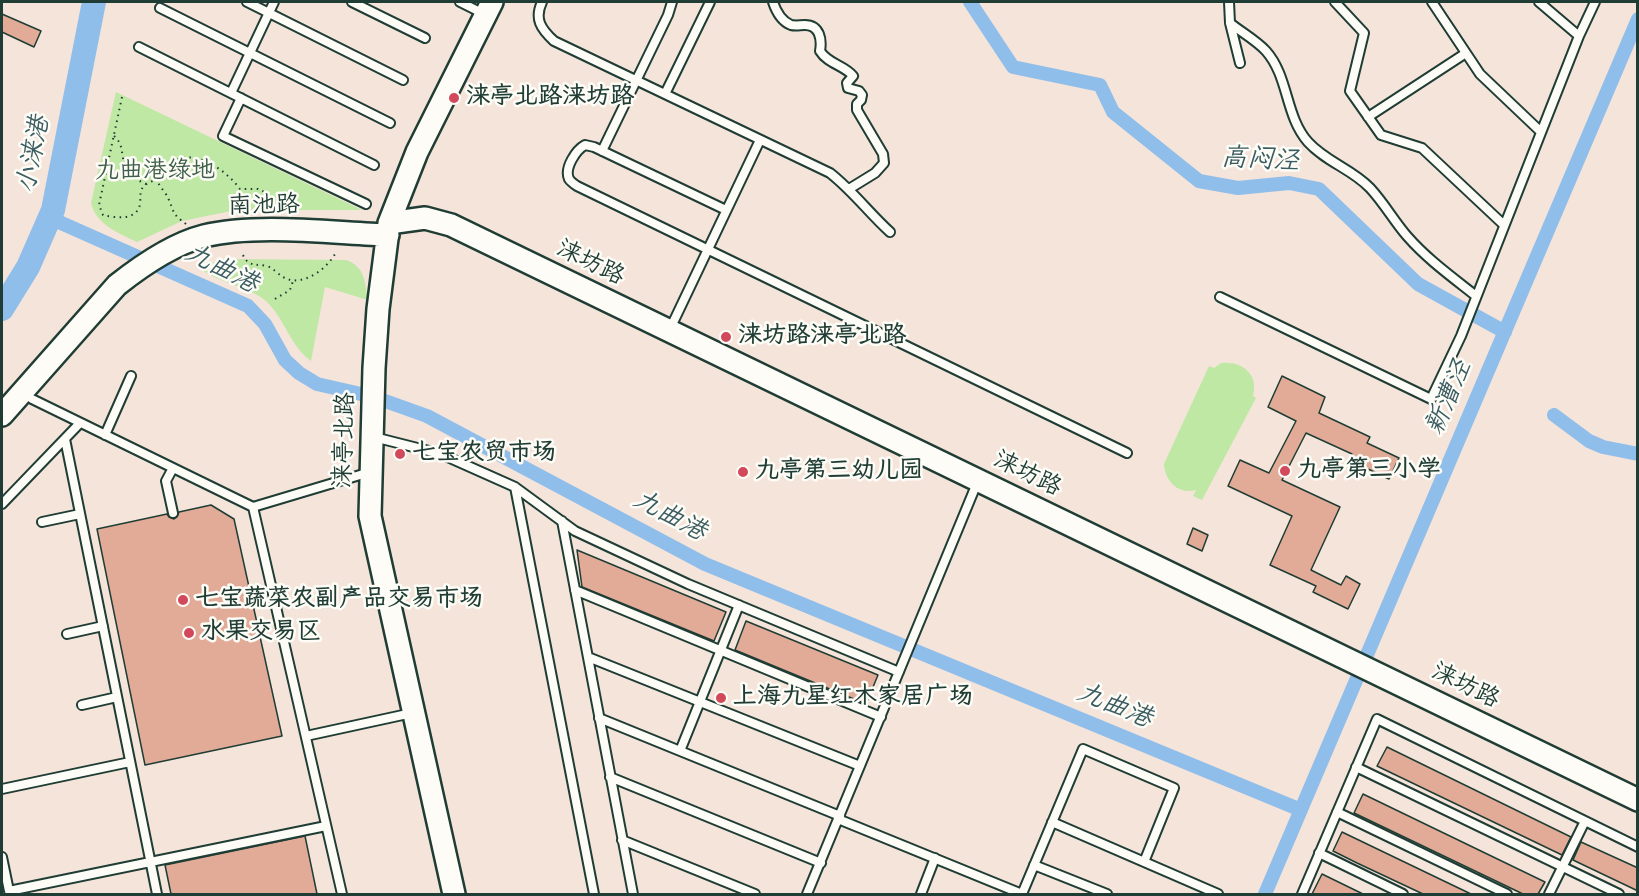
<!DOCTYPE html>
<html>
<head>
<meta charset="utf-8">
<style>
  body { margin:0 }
  #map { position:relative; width:1639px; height:896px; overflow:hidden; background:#f5e4da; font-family:Mynerve,sans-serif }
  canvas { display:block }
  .frame { position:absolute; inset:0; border:3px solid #1f3d34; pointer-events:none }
</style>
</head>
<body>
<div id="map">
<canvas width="1639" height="896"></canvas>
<div class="frame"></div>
</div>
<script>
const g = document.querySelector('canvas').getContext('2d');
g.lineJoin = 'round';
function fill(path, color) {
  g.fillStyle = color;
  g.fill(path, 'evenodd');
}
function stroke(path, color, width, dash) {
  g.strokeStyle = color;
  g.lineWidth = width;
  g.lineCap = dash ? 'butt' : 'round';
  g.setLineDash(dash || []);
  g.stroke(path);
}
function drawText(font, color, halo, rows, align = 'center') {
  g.font = font + ' Mynerve,"LXGW WenKai TC",sans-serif';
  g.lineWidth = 5;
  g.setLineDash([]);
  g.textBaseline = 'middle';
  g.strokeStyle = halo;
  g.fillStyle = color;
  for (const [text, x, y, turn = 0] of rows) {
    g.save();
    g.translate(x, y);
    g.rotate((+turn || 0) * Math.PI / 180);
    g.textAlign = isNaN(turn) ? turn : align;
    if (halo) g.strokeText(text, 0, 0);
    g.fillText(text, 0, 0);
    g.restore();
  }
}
const green = new Path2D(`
  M116 92 362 210H236L182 221 137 242C119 233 96 225 91 203Z
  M222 259 346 260C365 266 365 283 368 300L325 287 311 361C290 346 285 319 266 301 250 287 219 283 199 268Z
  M1221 363C1242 361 1259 374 1253 396L1256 398 1202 500 1193 496 1196 490C1178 495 1165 481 1164 464L1209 366 1214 368Z`);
const canal = new Path2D(`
  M970 2 1013 67 1100 85 1113 112 1199 181 1238 188 1289 183 1319 189 1418 284 1505 332
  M50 218 248 306 265 324 285 360 299 373 317 384 374 397 427 416 705 564 1301 810
  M1554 415 1589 441 1603 447 1638 454
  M1265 894 1638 19`);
const river = new Path2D(`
  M2 309 28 267 53 210 94 2`);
const building = new Path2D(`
  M2 14 41 31 34 47 2 32Z
  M1282 376 1325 397 1319 413 1370 437 1367 443 1399 458 1389 479 1349 460 1352 454 1306 433 1282 480 1340 507 1311 570 1341 585 1346 576 1360 584 1348 609 1313 592 1316 586 1270 565 1292 516 1228 486 1240 460 1269 473 1296 421 1268 407Z
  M211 505 234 519 282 736 145 765 97 529 167 514 169 517 174 519 177 517 179 512Z
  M1193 528 1208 535 1202 551 1187 544Z
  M577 550 726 612 714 641 582 587Z
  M746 621 878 675 866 704 735 650Z
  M1387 747 1571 837 1562 855 1377 766Z
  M1363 794 1545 882 1538 894H1523L1354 813Z
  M1342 832 1394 857 1471 894H1423L1357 863 1333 851Z
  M305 836 317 894H171L165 865Z
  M1581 842 1638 868V891L1573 860Z
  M1322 874 1363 894H1312Z`);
const path = new Path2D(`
  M122 97 99 205 103 215C116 218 137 221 140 204 141 197 139 191 144 186 148 182 153 181 157 180
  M114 136C130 149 112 170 146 184
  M186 224C171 213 175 213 168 198 166 192 157 185 157 178 158 173 165 168 169 164 193 146 225 169 240 189H258L269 194 271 213
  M243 255C248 267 257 264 267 266 273 268 278 274 283 277 301 288 326 270 335 254
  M275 299 290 290 293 281`);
const lane = new Path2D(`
  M247 2 403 80
  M352 2 425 38
  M460 2 484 14
  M542 2C534 19 541 29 554 41L830 173C853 191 869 213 890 232
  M773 2C776 11 781 21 791 25 796 26 800 25 805 25 820 25 822 40 820 51 828 64 844 65 853 76L847 83 848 88 859 91 862 95 861 100 857 104V110L883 154 884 163 875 173 849 189
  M1229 2 1230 23 1240 63
  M1335 2 1364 33 1350 91 1381 135 1422 148 1504 225
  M1432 2 1480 74 1541 132
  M1539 2 1579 36
  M160 8 390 123
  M1230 23C1241 32 1256 40 1266 51 1289 77 1285 116 1308 142 1326 162 1352 169 1370 188 1384 203 1394 221 1407 236 1427 259 1452 277 1476 296
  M139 47 374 165
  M231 93 274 2
  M665 94 710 2
  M241 98 223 136 366 204
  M1368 117 1466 53
  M602 151 668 15 672 2
  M726 210 594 147 585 145C576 150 564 168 569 179 571 182 574 184 577 186L1127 453
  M1220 297 1431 399 1461 336 1579 36 1595 2
  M670 329 760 140
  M32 399 253 507 342 894
  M105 435 131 376
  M374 437 441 454 515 487 575 531 688 584 899 672
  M65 439 157 894
  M173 468 166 481 173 513
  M515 487 594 894
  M2 504 80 423
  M253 507 370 472
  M562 521 633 894
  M42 522 80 514
  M575 590 881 717
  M67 634 103 626
  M588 657 860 766
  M82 705 117 697
  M599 718 840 816
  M306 736 412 713
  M680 751 739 605
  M1356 767 1619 894
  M610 777 821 863
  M2 789 130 762
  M1337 812 1507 894
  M838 819 1022 894
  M1052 822 1218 894
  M622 840 755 894
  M1319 853 1403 894
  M2 857 9 891 326 826
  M1034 865 1107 894
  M807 894 977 483
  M921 894 935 858
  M1022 894 1083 749 1174 788 1144 862
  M1302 894 1377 719 1638 847
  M1549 894 1585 821`);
const secondary = new Path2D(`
  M389 223 425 218 451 225 1638 800
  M2 415 117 285C141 266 173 244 204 236 256 223 333 233 388 235
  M454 894 370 516 374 368 378 309 389 223 417 152 492 2`);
const markers = [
  [454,98,6,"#d1495b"],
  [726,337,6,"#d1495b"],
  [400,454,6,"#d1495b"],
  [1285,471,6,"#d1495b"],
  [743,472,6,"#d1495b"],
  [183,600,6,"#d1495b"],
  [189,633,6,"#d1495b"],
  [721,698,6,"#d1495b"]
];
const poiNames = [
  ["涞亭北路涞坊路",466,98],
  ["涞坊路涞亭北路",738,337],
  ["七宝农贸市场",412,454],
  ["九亭第三小学",1297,471],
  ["九亭第三幼儿园",755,472],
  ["七宝蔬菜农副产品交易市场",195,600],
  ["水果交易区",201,633],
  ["上海九星红木家居广场",733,698]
];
const parkNames = [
  ["九曲港绿地",155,172]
];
const streetNames = [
  ["南池路",264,207,-1],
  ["涞坊路",590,264,26],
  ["涞亭北路",346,440,-88],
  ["涞坊路",1027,475,26],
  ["涞坊路",1465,687,26]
];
const waterNames = [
  ["小涞港",35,155,-79],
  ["高闷泾",1260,161,3],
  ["九曲港",221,270,27],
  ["新漕泾",1450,398,-67],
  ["九曲港",669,517,28],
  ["九曲港",1114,707,22]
];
fill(green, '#bfe8a4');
stroke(canal, '#8fbeea', 14);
stroke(river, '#8fbeea', 24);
fill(building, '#e1ab97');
stroke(building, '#1f3d34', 1.5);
stroke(lane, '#1f3d34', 12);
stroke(secondary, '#1f3d34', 26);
stroke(path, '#1f3d34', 2, [1.5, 4.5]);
stroke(lane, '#fdfcf7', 8);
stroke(secondary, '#fdfcf7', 21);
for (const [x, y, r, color] of markers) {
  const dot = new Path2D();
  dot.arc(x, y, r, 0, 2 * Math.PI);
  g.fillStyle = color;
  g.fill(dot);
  stroke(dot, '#fdfcf7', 2);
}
drawText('bold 24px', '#1f3d34', '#fdfcf7', poiNames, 'left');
drawText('24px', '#3f5f4a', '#fdfcf7', parkNames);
drawText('24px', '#1f3d34', '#fdfcf7', streetNames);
drawText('italic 26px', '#3b5d62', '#fdfcf7', waterNames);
</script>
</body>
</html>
